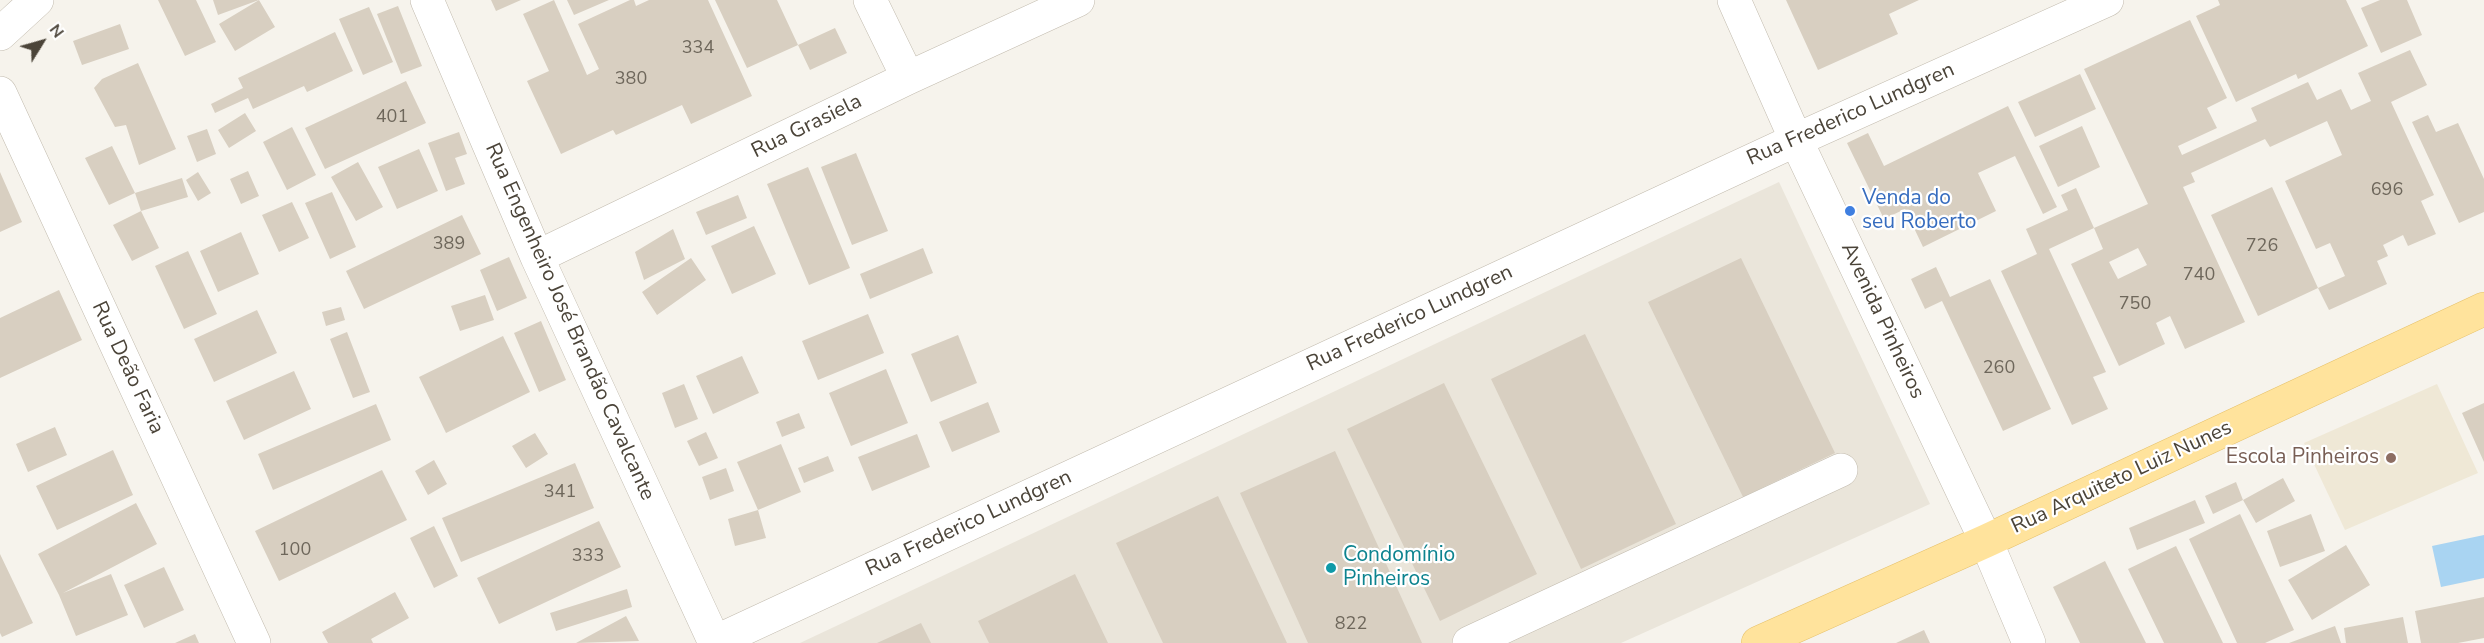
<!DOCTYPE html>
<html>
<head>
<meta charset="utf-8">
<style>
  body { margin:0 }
  #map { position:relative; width:2484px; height:643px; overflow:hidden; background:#f6f3ec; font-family:"Nunito Sans",sans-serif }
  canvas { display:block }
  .north { position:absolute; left:12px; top:12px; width:60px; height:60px; -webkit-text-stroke:4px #fff; paint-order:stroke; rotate:53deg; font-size:16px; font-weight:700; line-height:24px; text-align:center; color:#4b4439 }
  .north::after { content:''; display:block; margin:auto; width:21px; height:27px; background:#4b4439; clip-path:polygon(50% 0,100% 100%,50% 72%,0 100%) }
</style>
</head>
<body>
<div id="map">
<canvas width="2484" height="643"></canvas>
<div class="north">N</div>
</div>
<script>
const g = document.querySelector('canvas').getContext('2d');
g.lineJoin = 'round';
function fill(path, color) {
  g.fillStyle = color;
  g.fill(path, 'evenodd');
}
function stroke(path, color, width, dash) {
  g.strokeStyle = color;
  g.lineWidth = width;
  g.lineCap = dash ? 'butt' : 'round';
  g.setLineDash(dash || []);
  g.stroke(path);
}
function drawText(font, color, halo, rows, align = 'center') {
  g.font = font + ' "Nunito Sans",sans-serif';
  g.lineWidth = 4.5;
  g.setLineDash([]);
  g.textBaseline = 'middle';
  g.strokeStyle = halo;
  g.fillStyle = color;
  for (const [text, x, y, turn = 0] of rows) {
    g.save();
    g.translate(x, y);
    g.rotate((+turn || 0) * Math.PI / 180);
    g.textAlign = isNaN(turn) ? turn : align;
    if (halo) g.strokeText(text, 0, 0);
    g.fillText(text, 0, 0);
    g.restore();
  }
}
const residential = new Path2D(`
  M1779 182 1930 504 1621 643H800Z`);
const education = new Path2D(`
  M2437 384 2478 473 2345 530 2304 443Z`);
const water = new Path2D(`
  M2484 535V578L2441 587 2432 546Z`);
const building = new Path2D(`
  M158 0H196L216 42 185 56Z
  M213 0H259L218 15Z
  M259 0 275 27 235 51 219 24Z
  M491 0H521L496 11Z
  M554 0 587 75 599 69 578 24 630 0H634L636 6 649 0H708L752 96 691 124 682 105 616 135 613 130 561 154 527 81 549 71 523 14Z
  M567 0H609L574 15Z
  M715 0H777L798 45 747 68Z
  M1786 0H1919L1889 14 1898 34 1818 70Z
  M2218 0H2346L2368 46 2298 79 2296 74 2236 102 2196 16 2220 5Z
  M2380 0H2407L2422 35 2381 53 2361 8Z
  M398 6 422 66 401 74 377 14Z
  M369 7 393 62 363 75 339 19Z
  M2190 20 2227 98 2207 108 2217 128 2178 146 2182 155 2257 121 2251 108 2308 82 2317 100 2341 89 2351 110 2371 101 2358 73 2410 50 2427 85 2391 102 2434 195 2421 201 2436 234 2408 246 2403 235 2383 245 2388 256 2377 261 2387 284 2329 310 2318 288 2345 276 2330 243 2316 249 2285 181 2342 155 2327 121 2270 147 2265 139 2191 173 2195 182 2183 187 2245 322 2185 349 2170 316 2156 323 2165 344 2119 366 2071 264 2103 249 2094 228 2148 204 2084 69ZM2138 248 2147 265 2118 279 2109 262Z
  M120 24 129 49 82 65 73 41Z
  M835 28 847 53 810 70 798 45Z
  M335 32 353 71 307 92 304 86 253 109 248 98 215 113 211 104 243 88 238 78Z
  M138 63 176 149 139 165 126 125 115 127 94 88 102 79Z
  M2080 74 2096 109 2035 137 2018 102Z
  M406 81 426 123 325 169 305 128Z
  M2008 106 2057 207 2043 214 2015 156 1978 173 1996 211 1923 247 1905 209 1884 219 1847 143 1868 133 1884 166Z
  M245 113 256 131 229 148 218 130Z
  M2428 115 2436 132 2458 123 2484 179V212L2459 223 2412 122Z
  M2082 126 2100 167 2058 187 2039 146Z
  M292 127 316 175 287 190 263 142Z
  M207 129 216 154 197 162 187 136Z
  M459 132 467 154 455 158 465 184 446 191 428 143Z
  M112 146 135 193 109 205 85 158Z
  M419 149 438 191 397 209 378 167Z
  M856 153 888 231 852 245 821 167Z
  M358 162 383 207 356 221 331 177Z
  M808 167 850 268 809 285 767 184Z
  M248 171 259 196 241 204 230 179Z
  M0 172 22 222 0 232Z
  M198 172 211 193 198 201 186 180Z
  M182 178 188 197 141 211 135 193Z
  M2272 187 2318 288 2258 316 2211 215Z
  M2076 188 2094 228 2049 249 2106 372 2093 377 2108 409 2072 425 2001 271 2037 254 2026 229 2068 210 2061 195Z
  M332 192 356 247 330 259 305 203Z
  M738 195 747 218 706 235 696 212Z
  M292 202 309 238 279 252 262 215Z
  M141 211 159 248 132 261 113 225Z
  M462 215 481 254 364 309 346 271Z
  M754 226 776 274 732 294 711 246Z
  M673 229 685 259 644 280 635 252Z
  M241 232 259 274 218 292 200 251Z
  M923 248 933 273 870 299 860 274Z
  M188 251 217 314 184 329 155 266Z
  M509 257 527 298 497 311 480 270Z
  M691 258 706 280 657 315 642 292Z
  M1741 258 1835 453 1743 497 1648 302Z
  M1936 267 1950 297 1990 279 2051 409 2003 431 1942 301 1925 309 1911 279Z
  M59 290 82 340 0 378V318Z
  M485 295 494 320 460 331 451 306Z
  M341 307 345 320 326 326 322 312Z
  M257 310 277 353 214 382 194 339Z
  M868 314 884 353 818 380 802 341Z
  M541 321 566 380 539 392 514 333Z
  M347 332 370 392 353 398 330 339Z
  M1585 334 1676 524 1581 569 1491 379Z
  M958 335 977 383 931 402 911 354Z
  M503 336 530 392 446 433 419 377Z
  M742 356 759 393 713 414 696 376Z
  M886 369 908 423 851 446 829 393Z
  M294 371 311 409 244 440 226 401Z
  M1444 383 1537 574 1440 621 1347 429Z
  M684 384 698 419 675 428 662 393Z
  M988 402 1000 432 952 452 939 422Z
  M2484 403V462L2462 413Z
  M376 404 391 440 273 490 258 454Z
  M799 413 805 428 782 437 776 422Z
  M55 427 67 455 28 472 16 444Z
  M706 432 718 458 699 466 687 441Z
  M535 433 548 454 526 468 512 446Z
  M917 434 930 467 872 491 858 457Z
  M781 444 801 492 758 510 737 462Z
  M113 450 133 495 57 530 36 486Z
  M1335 451 1422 643H1308L1240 493Z
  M828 456 834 471 804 483 798 468Z
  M434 460 447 484 428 495 415 471Z
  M575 463 594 508 461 562 442 518Z
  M726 468 734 491 710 500 702 477Z
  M382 470 407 520 279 581 255 531Z
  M2283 478 2295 501 2256 523 2243 500Z
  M2236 482 2243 500 2213 514 2205 496Z
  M1218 496 1287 643H1163L1116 543Z
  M2195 500 2205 523 2137 550 2129 528Z
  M136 503 157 544 63 593 111 574 128 615 76 636 59 595 38 554Z
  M758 510 766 538 735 546 728 519Z
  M2240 514 2294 630 2265 643H2237L2189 539Z
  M2311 514 2325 551 2280 567 2267 531Z
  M599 521 621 567 499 624 477 578Z
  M434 526 458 576 434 588 410 538Z
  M2346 545 2370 585 2312 620 2288 580Z
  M2176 546 2223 643H2164L2128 569Z
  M0 554 33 623 2 637 0 633Z
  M2105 561 2146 643H2080L2053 587Z
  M164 567 184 610 144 628 124 585Z
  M1075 574 1108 643H989L978 621Z
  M627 589 632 607 556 631 550 613Z
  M395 592 409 618 371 639 373 643H328L322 632Z
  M2484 597V638L2458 643H2421L2415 611Z
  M626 616 639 641 576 643Z
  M2403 617 2408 643H2346L2344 628Z
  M921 623 931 643H877Z
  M2335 626 2341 643H2289Z
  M1924 630 1930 643H1896Z
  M195 634 199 643H175Z`);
const minor = new Path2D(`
  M427 0 537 257 715 643
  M870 0 908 78
  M1734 0 1796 140 1986 541 2029 643
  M0 34 37 0
  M0 93 254 643
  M537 257 908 78 1078 0
  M715 642 1796 140 2107 0
  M1469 643 1841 470`);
const major = new Path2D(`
  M1758 643 1986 541 2484 309`);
const markers = [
  [1850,211,6,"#3f7fe0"],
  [2391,458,6,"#8d6e63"],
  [1331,568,6,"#0f9aa8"]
];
const numberNames = [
  ["334",698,49],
  ["380",631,80],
  ["401",392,118],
  ["696",2387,191],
  ["389",449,245],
  ["726",2262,247],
  ["740",2199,276],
  ["750",2135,305],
  ["260",1999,369],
  ["341",560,493],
  ["100",295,551],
  ["333",588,557],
  ["822",1351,625]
];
const streetNames = [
  ["Rua Frederico Lundgren",1851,115,-24],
  ["Rua Grasiela",807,127,-26],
  ["Rua Frederico Lundgren",1410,319,-25],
  ["Avenida Pinheiros",1882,321,65],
  ["Rua Engenheiro José Brandão Cavalcante",569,322,66],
  ["Rua Deão Faria",127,368,65],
  ["Rua Arquiteto Luiz Nunes",2122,478,-25],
  ["Rua Frederico Lundgren",969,524,-25]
];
const shopNames = [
  ["Venda do",1862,199],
  ["seu Roberto",1862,223]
];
const educationNames = [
  ["Escola Pinheiros",2379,458]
];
const cultureNames = [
  ["Condomínio",1343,556],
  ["Pinheiros",1343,580]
];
fill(residential, '#eae5da');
fill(education, '#efe8d6');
fill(water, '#a9d4f2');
fill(building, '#d8cfc1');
stroke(minor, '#c2bbae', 34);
stroke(major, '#e6c16a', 34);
stroke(minor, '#fff', 33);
stroke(major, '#ffe39c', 33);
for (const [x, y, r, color] of markers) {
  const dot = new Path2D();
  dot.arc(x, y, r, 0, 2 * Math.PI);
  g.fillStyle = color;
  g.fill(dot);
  stroke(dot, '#fff', 2);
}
drawText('18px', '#6e675b', null, numberNames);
drawText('21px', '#4b4439', '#fff', streetNames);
drawText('21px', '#366cbe', '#fff', shopNames, 'left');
drawText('21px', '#785e54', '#fff', educationNames, 'right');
drawText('21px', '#0d838f', '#fff', cultureNames, 'left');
</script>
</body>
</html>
